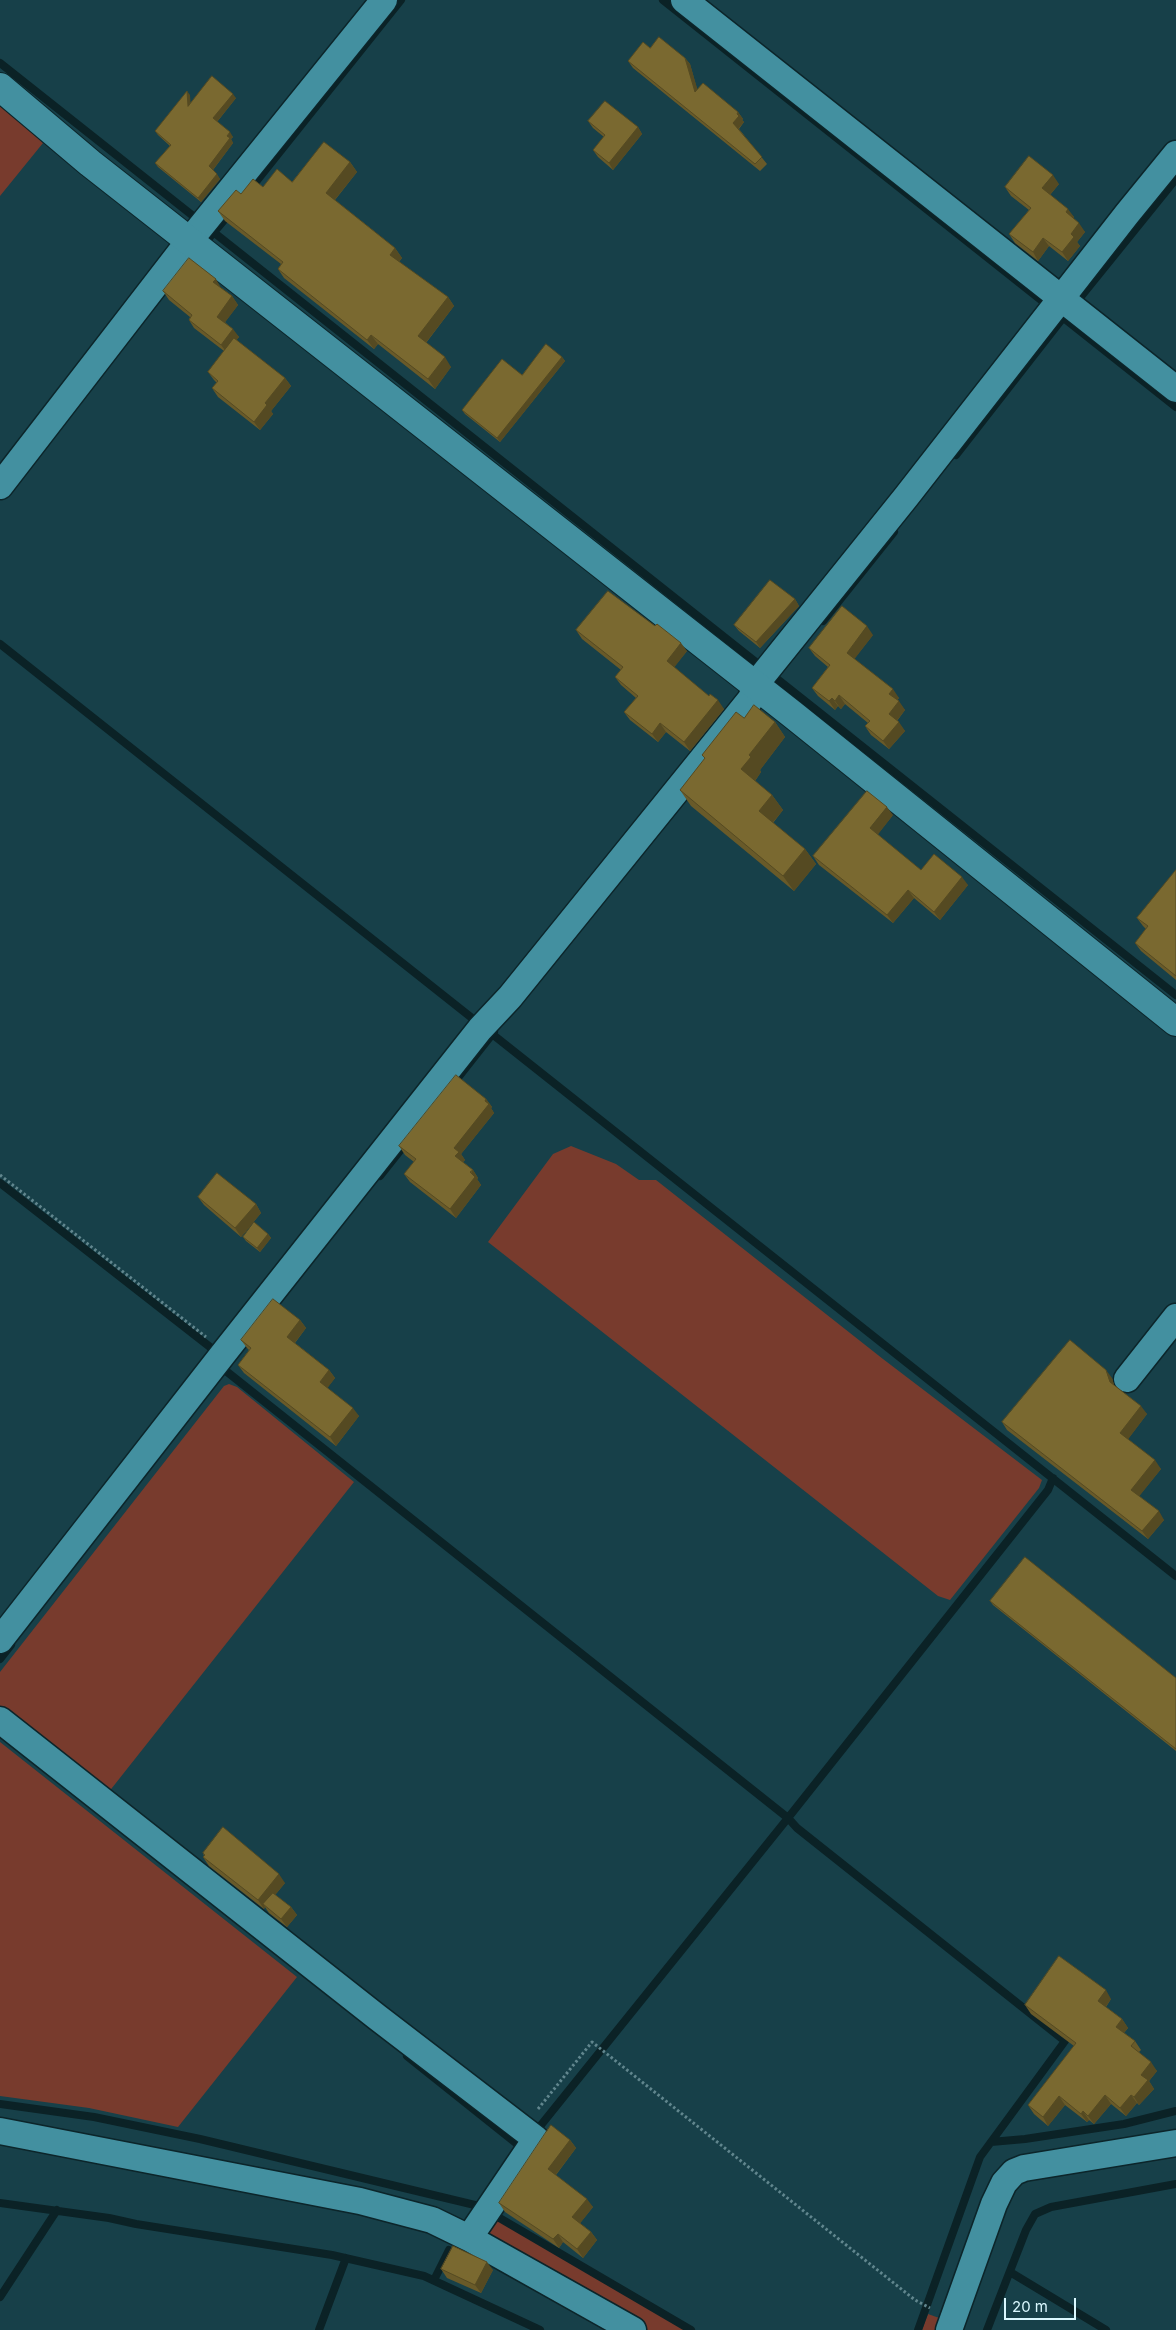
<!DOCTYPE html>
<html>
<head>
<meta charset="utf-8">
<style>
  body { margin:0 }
  #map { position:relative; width:1176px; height:2330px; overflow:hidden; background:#174049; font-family:Inter,sans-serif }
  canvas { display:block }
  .scale { position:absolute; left:1004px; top:2298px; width:72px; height:22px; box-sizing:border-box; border:2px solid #daf8ff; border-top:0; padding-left:6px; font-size:15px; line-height:18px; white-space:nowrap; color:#daf8ff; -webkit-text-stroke:4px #174049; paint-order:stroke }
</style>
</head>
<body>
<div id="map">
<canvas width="1176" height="2330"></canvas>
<div class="scale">20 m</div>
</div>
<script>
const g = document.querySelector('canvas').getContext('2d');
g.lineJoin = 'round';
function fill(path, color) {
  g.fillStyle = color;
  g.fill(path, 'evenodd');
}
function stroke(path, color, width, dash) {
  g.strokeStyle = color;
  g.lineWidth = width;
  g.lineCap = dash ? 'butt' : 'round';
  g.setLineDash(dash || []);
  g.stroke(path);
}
const green = new Path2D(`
  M0 104 43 143 0 196Z
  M571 1146 616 1164 639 1180H656L883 1359 1042 1480 1039 1488 950 1600 938 1596 488 1242 553 1154Z
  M229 1384 237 1387 354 1482 108 1793 0 1710V1672L224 1386Z
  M0 1742 297 1977 178 2127 89 2108 0 2096Z
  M491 2215 686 2330H648L482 2230Z
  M928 2314 942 2319 938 2330H922Z`);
const stream = new Path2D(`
  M663 0 1176 407
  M0 63 1176 995
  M251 188 401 0
  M210 237 231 212
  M1079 299 1176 179
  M956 455 1066 314
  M823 621 894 532
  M0 644 1176 1576
  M453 1084 494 1032
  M380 1176 407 1142
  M0 1183 219 1354
  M226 1371 788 1818 797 1828 1065 2041 991 2142
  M0 1659 11 1645
  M407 2056 521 2147 519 2151
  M0 2104 94 2117 200 2139 479 2206 691 2330
  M537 2130 788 1818 1048 1490 1053 1478
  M0 2203 109 2218 136 2224 332 2255 424 2276 540 2330
  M1010 2272 1106 2330
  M434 2280 449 2250
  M0 2297 57 2210
  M319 2330 346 2258
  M918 2330 980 2157 991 2142 1025 2139 1124 2124 1176 2111
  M987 2330 1026 2230 1035 2214 1051 2207 1176 2184`);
const path = new Path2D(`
  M0 1175 206 1337
  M538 2109 592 2042 915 2300 930 2308`);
const street = new Path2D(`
  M684 0 1176 389
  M0 486 190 240 384 0
  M1127 1379 1176 1317
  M0 1640 223 1354 480 1029 510 997 750 700 763 675 906 497 1127 214 1176 154
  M0 1720 377 2017 536 2139 469 2238
  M0 2131 360 2201 432 2220 469 2238 633 2330
  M949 2330 994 2204 1004 2183 1014 2172 1024 2168 1176 2143`);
const secondary = new Path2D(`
  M0 87 90 163 792 714 1176 1022`);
const wall = new Path2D(`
  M650 48 685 58 690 64 697 89 738 112 743 119 742 120 744 122 739 129 767 164 760 171 633 68 628 61Z
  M190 95V103L236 98 217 122 233 137 231 139 233 143 213 170 220 179 201 202 158 167 155 163 170 146 158 135 155 131Z
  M588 121 638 127 642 134 613 170 598 157 593 150 604 137 593 128Z
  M350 162 357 172 335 200 395 248 402 258 399 262 448 297 454 306 426 343 451 367 435 389 378 344 374 349 284 278 278 269 281 264 225 221 218 211 241 194 263 187 292 182Z
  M1059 184 1050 195 1074 217 1073 218 1085 232 1077 242 1080 246 1068 261 1049 246 1038 261 1015 243 1009 234 1029 210 1011 196 1005 187Z
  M221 288 232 296 238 305 225 322 239 337 236 340 285 378 291 386 271 411 273 414 260 430 218 397 212 388 217 383 214 380 208 372 224 351 194 328 189 320 190 317 169 300 163 291Z
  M562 357 565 361 500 442 465 414 462 410 522 375Z
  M795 599 799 606 760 648 739 631 734 625Z
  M576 630 687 651 674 667 724 709 690 751 666 732 658 742 630 720 624 712 636 698 621 685 615 677 621 670 582 639Z
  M873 635 854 659 899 698 897 700 905 710 897 721 905 731 889 749 871 735 865 726 868 723 845 704 841 709 838 706 835 710 818 696 812 688 828 667 815 656 809 648Z
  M744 718 775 722 785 737 760 770 761 772 755 781 772 795 783 810 773 823 805 849 816 864 794 891 691 806 680 790 705 759 702 755Z
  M893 815 877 835 921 870 968 885 940 920 914 898 893 923 819 865 813 856Z
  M1176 870V980L1141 951 1135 943 1146 929 1143 926 1137 918Z
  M486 1099 492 1107 491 1108 494 1113 461 1154 465 1160 463 1162 473 1170 478 1178 477 1179 481 1185 456 1218 410 1182 404 1174 414 1162 405 1155 399 1146Z
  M198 1197 256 1204 261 1213 241 1237 204 1205Z
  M268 1234 271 1238 260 1252 246 1241 243 1237Z
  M300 1320 306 1328 295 1343 329 1370 335 1378 327 1388 359 1416 336 1446 244 1373 238 1365 249 1350 247 1348 241 1340Z
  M1112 1378 1114 1385 1147 1414 1128 1439 1161 1469 1139 1496 1164 1520 1148 1539 1007 1430 1002 1422Z
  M990 1601 1176 1678V1751L993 1605Z
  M203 1853 285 1883 275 1895 291 1907 297 1915 287 1927 269 1913 265 1907 264 1909 209 1866 203 1857 204 1856Z
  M1111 1999 1106 2007 1122 2019 1128 2028 1124 2033 1135 2041 1141 2050 1139 2052 1157 2071 1149 2081 1154 2089 1139 2105 1137 2103 1126 2116 1111 2104 1094 2124 1089 2120 1087 2122 1065 2105 1048 2126 1034 2114 1028 2105 1074 2046 1031 2014 1025 2005Z
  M570 2140 576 2148 556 2175 593 2207 580 2223 591 2232 597 2240 583 2258 563 2242 559 2248 505 2212 499 2203Z
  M441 2269 493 2270 481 2293 447 2278Z`);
const shadedWall = new Path2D(`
  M685 58 690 64 700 98 695 92Z
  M187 91 190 95 191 110 188 106Z
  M233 94 236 98 216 123 213 118Z
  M738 112 743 119 742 120 744 122 738 129 733 123Z
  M638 127 642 134 613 170 609 163Z
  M230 132 233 137 231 139 233 143 212 171 209 166Z
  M350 162 357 172 333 202 326 193Z
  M217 174 220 179 201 202 198 198Z
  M1053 175 1059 184 1048 197 1042 188Z
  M1068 209 1074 217 1072 221 1066 212Z
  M1079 223 1085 232 1077 242 1080 246 1068 261 1062 252 1071 234Z
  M1043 238 1049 246 1038 261 1033 252Z
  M395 248 402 258 396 265 390 255Z
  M216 279 221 288 219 291 213 282Z
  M232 296 238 305 223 325 217 317Z
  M448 297 454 306 424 345 418 336Z
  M233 329 239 337 227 353 221 345Z
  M371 335 378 344 374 349 367 340Z
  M445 357 451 367 435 389 428 379Z
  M562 357 565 361 500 442 497 438Z
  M285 378 291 386 271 411 273 414 260 430 254 422 265 403Z
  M795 599 799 606 760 648 756 642Z
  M867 626 873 635 853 661 847 653Z
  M681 643 687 651 673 669 667 661Z
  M893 689 899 698 895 702 889 694Z
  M839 695 845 704 841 709 835 701Z
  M832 698 838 706 835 710 829 701Z
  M718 700 724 709 690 751 684 742Z
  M899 701 905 710 895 723 889 714Z
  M775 722 785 737 760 770 761 772 752 785 741 769 749 755Z
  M899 722 905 731 889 749 883 741Z
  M660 723 666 732 658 742 652 734Z
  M772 795 783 810 769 827 759 811Z
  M887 807 893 815 876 837 870 828Z
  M805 849 816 864 794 891 783 876Z
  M962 877 968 885 940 920 934 912Z
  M908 890 914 898 893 923 887 915Z
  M486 1099 492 1107 491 1108 494 1113 461 1154 465 1160 461 1164 455 1156 454 1148Z
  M473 1170 478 1178 477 1179 481 1185 456 1218 450 1209Z
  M256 1204 261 1213 241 1237 235 1228Z
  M268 1234 271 1238 260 1252 257 1248Z
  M300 1320 306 1328 293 1345 287 1337Z
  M329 1370 335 1378 326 1390 320 1382Z
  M1106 1370 1112 1378 1116 1391 1110 1382Z
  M1141 1406 1147 1414 1126 1442 1120 1433Z
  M353 1408 359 1416 336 1446 330 1437Z
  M1155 1460 1161 1469 1137 1499 1131 1490Z
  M1159 1511 1164 1520 1148 1539 1142 1531Z
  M279 1874 285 1883 266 1906 263 1904 265 1907 264 1909 258 1900Z
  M291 1907 297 1915 287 1927 281 1919Z
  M1106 1990 1111 1999 1104 2009 1098 2001Z
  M1122 2019 1128 2028 1122 2035 1116 2027Z
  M1151 2062 1157 2071 1149 2081 1154 2089 1139 2105 1134 2097 1141 2075Z
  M1105 2095 1111 2104 1094 2124 1088 2116Z
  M1131 2095 1137 2103 1126 2116 1120 2108Z
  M1059 2096 1065 2105 1048 2126 1043 2117Z
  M1083 2111 1089 2120 1087 2122 1081 2114Z
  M570 2140 576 2148 554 2177 548 2169Z
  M587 2199 593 2207 578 2226 572 2217Z
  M591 2232 597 2240 583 2258 577 2249Z
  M558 2234 563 2242 559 2248 553 2239Z
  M487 2262 493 2270 481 2293 475 2285Z`);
const building = new Path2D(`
  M659 37 685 58 695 92 703 83 738 112 737 114 739 116 733 123 762 157 755 164 628 61 643 42 650 48Z
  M212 76 233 94 213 118 230 132 227 136 230 138 209 166 217 174 198 198 155 163 171 145 155 131 187 91 188 106Z
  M605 101 638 127 609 163 593 150 605 135 588 121Z
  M324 142 350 162 326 193 395 248 390 255 448 297 418 336 445 357 428 379 371 335 367 340 278 269 283 262 218 211 236 190 241 194 253 179 263 187 277 169 292 182Z
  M1029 156 1053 175 1042 188 1068 209 1066 212 1079 223 1071 234 1074 237 1062 252 1043 238 1033 252 1009 234 1031 208 1005 187Z
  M189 258 216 279 213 282 232 296 217 317 233 329 221 345 189 320 192 315 163 291Z
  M234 338 285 378 265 403 267 405 254 422 212 388 218 381 208 372Z
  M546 344 562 357 497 438 462 410 502 359 522 375Z
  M770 580 795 599 756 642 734 625Z
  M608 591 655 626 657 624 681 643 667 661 709 696 710 694 718 700 684 742 660 723 652 734 624 712 638 696 615 677 623 667 576 630Z
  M842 606 867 626 847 653 893 689 889 694 899 701 889 714 899 722 883 741 865 726 870 721 839 695 835 701 832 698 829 701 812 688 830 665 809 648Z
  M754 705 775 722 749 755 751 757 741 769 772 795 759 811 805 849 783 876 680 790 705 758 702 755 736 712 744 718Z
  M867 791 887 807 870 828 921 870 934 854 962 877 934 912 908 890 887 915 813 856Z
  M1176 870V976L1135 943 1148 926 1137 918Z
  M456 1075 486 1099 485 1101 489 1104 454 1148 459 1152 455 1156 473 1170 470 1172 475 1177 450 1209 404 1174 416 1159 399 1146Z
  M217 1173 256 1204 235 1228 198 1197Z
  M254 1222 268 1234 257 1248 243 1237Z
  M273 1299 300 1320 287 1337 329 1370 320 1382 353 1408 330 1437 238 1365 251 1348 241 1340Z
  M1070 1340 1106 1370 1110 1382 1141 1406 1120 1433 1155 1460 1131 1490 1159 1511 1142 1531 1002 1422Z
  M1025 1557 1176 1678V1749L990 1601Z
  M223 1827 279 1874 258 1900 203 1857 205 1855 203 1853Z
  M273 1893 291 1907 281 1919 263 1904Z
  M1059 1956 1106 1990 1098 2001 1122 2019 1116 2027 1135 2041 1131 2046 1151 2062 1141 2075 1148 2080 1134 2097 1131 2095 1120 2108 1105 2095 1088 2116 1083 2111 1081 2114 1059 2096 1043 2117 1028 2105 1076 2043 1025 2005Z
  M551 2125 570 2140 548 2169 587 2199 572 2217 591 2232 577 2249 558 2234 553 2239 499 2203Z
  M453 2246 487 2262 475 2285 441 2269Z`);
fill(green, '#783b2d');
stroke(stream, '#0b2226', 8);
stroke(street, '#0c252a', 29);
stroke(secondary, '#0c252a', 30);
stroke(path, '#61868e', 3, [2.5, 2.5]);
stroke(street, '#4390a0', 26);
stroke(secondary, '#4390a0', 28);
fill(wall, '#695a29');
fill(shadedWall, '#554a22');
fill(building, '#7a6930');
stroke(building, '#554a22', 1);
</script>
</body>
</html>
